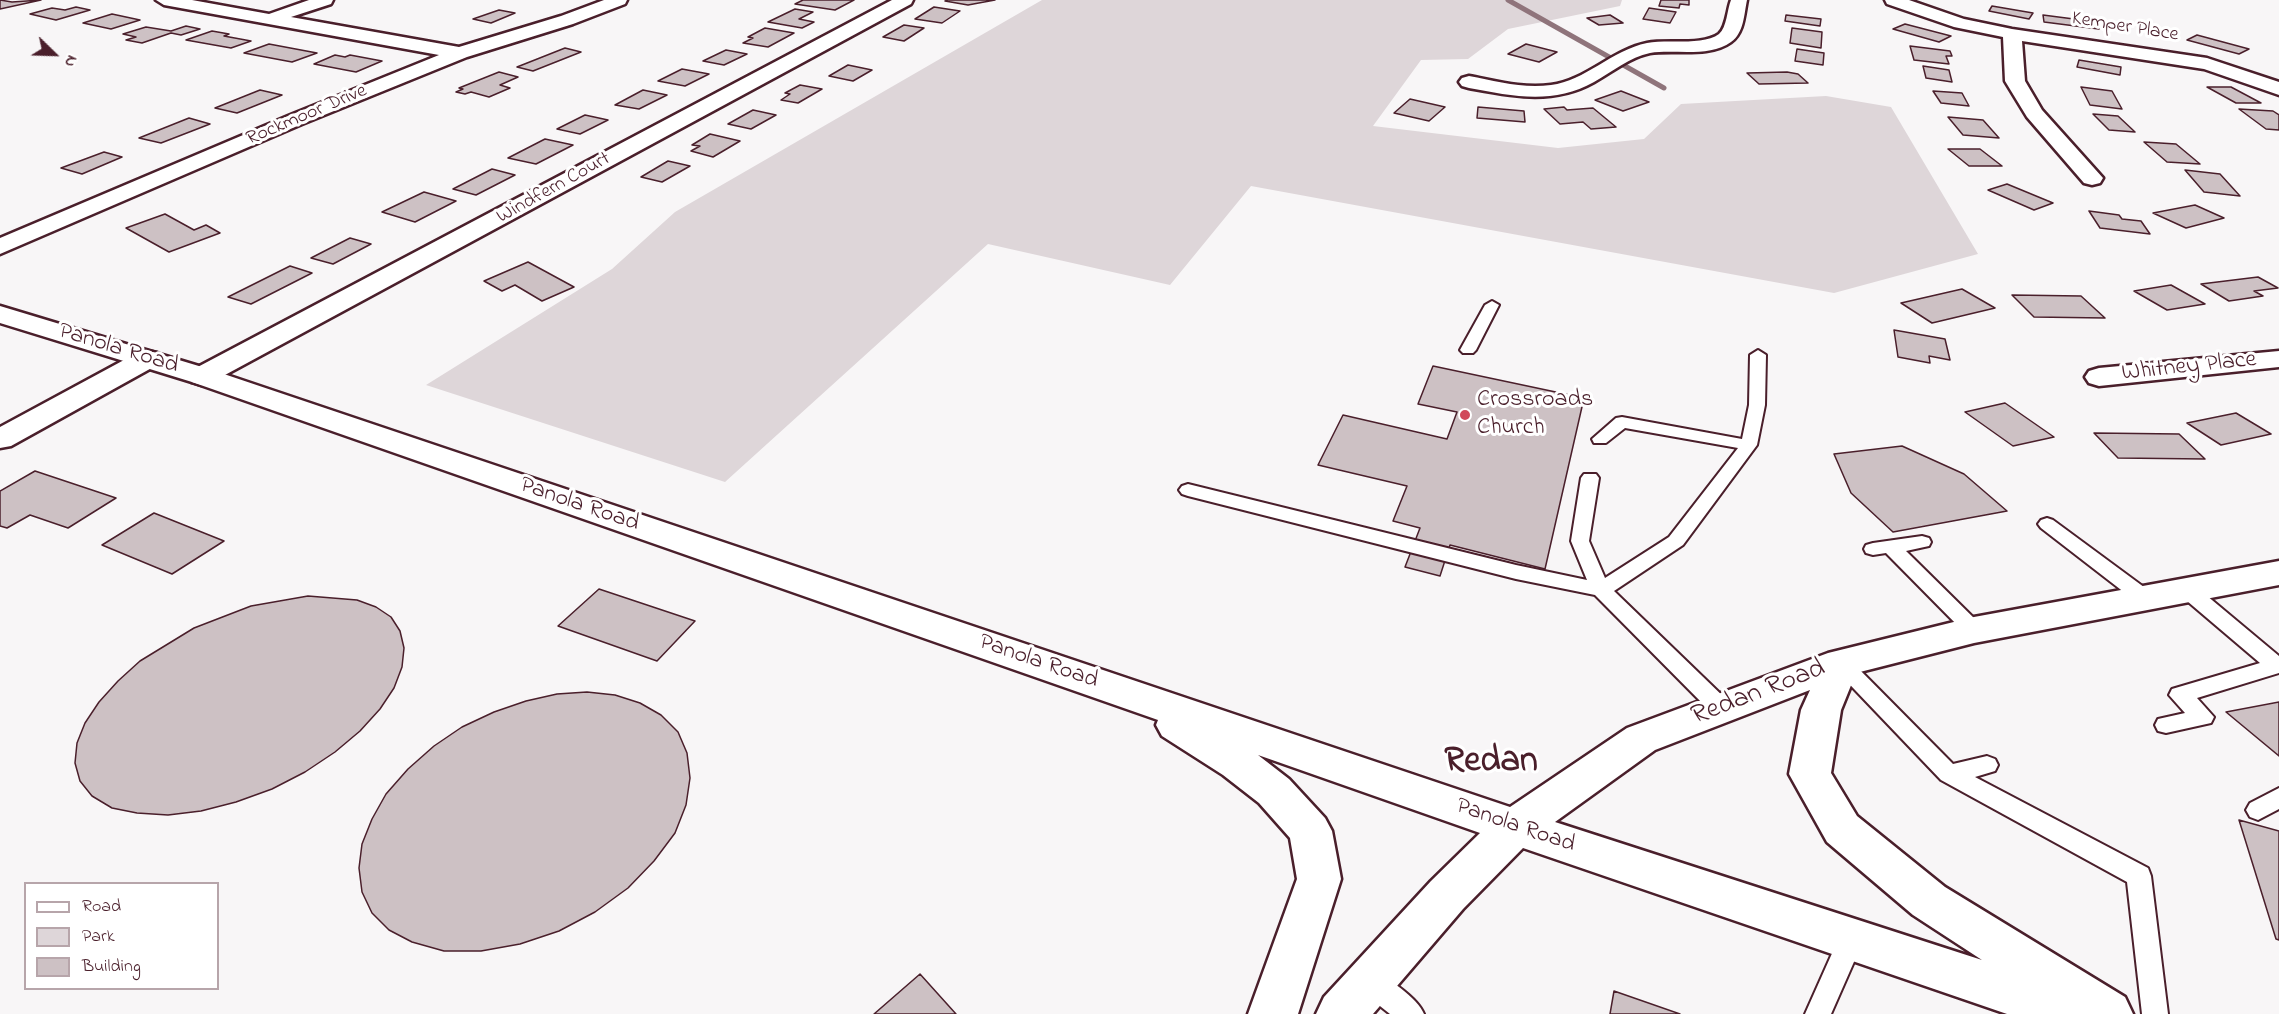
<!DOCTYPE html>
<html>
<head>
<meta charset="utf-8">
<style>
  body { margin:0 }
  #map { position:relative; width:2279px; height:1014px; overflow:hidden; background:#f8f6f7; font-family:"Indie Flower",sans-serif }
  canvas { display:block }
  .legend { position:absolute; left:24px; top:882px; width:195px; height:108px; box-sizing:border-box; background:#fff; border:2px solid #b7a5aa; margin:0; padding:8px 10px; list-style:none; font-size:18px; color:#4a1f2b }
  .legend li { display:flex; align-items:center; gap:12px; height:30px }
  .legend b { width:30px; border:2px solid #b7a5aa }
  .north { position:absolute; left:24px; top:24px; width:60px; height:60px; -webkit-text-stroke:4px #fff; paint-order:stroke; rotate:113deg; font-size:16px; font-weight:700; line-height:24px; text-align:center; color:#4a1f2b }
  .north::after { content:''; display:block; margin:auto; width:21px; height:27px; background:#4a1f2b; clip-path:polygon(50% 0,100% 100%,50% 72%,0 100%) }
</style>
</head>
<body>
<div id="map">
<canvas width="2279" height="1014"></canvas>
<ul class="legend">
<li><b style="height:8px;background:#fff"></b>Road</li>
<li><b style="height:16px;background:#ded6d9"></b>Park</li>
<li><b style="height:16px;background:#cdc1c4"></b>Building</li>
</ul>
<div class="north">N</div>
</div>
<script>
const g = document.querySelector('canvas').getContext('2d');
g.lineJoin = 'round';
function fill(path, color) {
  g.fillStyle = color;
  g.fill(path, 'evenodd');
}
function stroke(path, color, width, dash) {
  g.strokeStyle = color;
  g.lineWidth = width;
  g.lineCap = dash ? 'butt' : 'round';
  g.setLineDash(dash || []);
  g.stroke(path);
}
function drawText(font, color, halo, rows, align = 'center') {
  g.font = font + ' "Indie Flower",sans-serif';
  g.lineWidth = 6;
  g.setLineDash([]);
  g.textBaseline = 'middle';
  g.strokeStyle = halo;
  g.fillStyle = color;
  for (const [text, x, y, turn = 0] of rows) {
    g.save();
    g.translate(x, y);
    g.rotate((+turn || 0) * Math.PI / 180);
    g.textAlign = isNaN(turn) ? turn : align;
    if (halo) g.strokeText(text, 0, 0);
    g.fillText(text, 0, 0);
    g.restore();
  }
}
const green = new Path2D(`
  M1042 0H1622L1620 6 1508 29 1468 59 1421 60 1373 126 1558 148 1644 139 1681 104 1826 96 1891 107 1978 254 1834 293 1251 186 1170 285 988 244 725 482 426 385 612 269 675 212Z`);
const stream = new Path2D(`
  M1508 0 1664 88`);
const building = new Path2D(`
  M0 0 12 2 41 0 0 9Z
  M803 0H854L835 10 795 4Z
  M948 0H995L968 5 945 1Z
  M1661 0H1689V5L1680 4 1679 8 1659 6Z
  M1992 6 2033 13 2029 19 1989 11Z
  M76 7 90 10 56 20 30 14 52 8 65 10Z
  M934 7 960 11 942 23 915 19Z
  M1649 8 1676 12 1670 23 1643 19Z
  M795 9 813 12 799 19 814 22 802 28 768 22Z
  M499 10 515 13 491 23 473 19Z
  M112 14 140 20 111 29 83 23Z
  M1610 15 1623 23 1599 25 1587 18Z
  M1786 15 1821 19 1820 26 1785 21Z
  M2043 15 2097 22 2099 29 2044 22Z
  M1905 24 1951 36 1939 42 1893 29Z
  M904 25 924 28 904 41 883 37Z
  M186 26 200 29 181 35 171 33 142 43 126 40 136 37 123 34 146 27 171 31Z
  M765 28 794 33 768 47 743 43 753 38 748 37Z
  M1792 28 1822 32 1821 48 1790 43Z
  M212 31 229 34 224 36 251 41 231 48 186 40Z
  M2197 35 2249 49 2239 54 2187 40Z
  M269 44 317 53 292 62 244 53Z
  M1526 44 1557 52 1539 62 1508 54Z
  M1910 46 1950 51 1952 56H1946L1949 64 1914 60Z
  M565 48 581 52 533 71 517 67Z
  M1797 49 1824 53 1823 65 1795 61Z
  M726 50 747 54 724 65 703 61Z
  M335 55 345 57 350 55 382 61 356 72 314 64Z
  M2079 60 2121 67 2120 75 2077 67Z
  M848 65 872 70 853 81 829 76Z
  M1923 66 1949 70 1952 82 1926 78Z
  M682 69 709 74 685 86 658 81Z
  M499 72 518 77 500 85 510 88 489 97 471 92 465 94 456 92 463 89 459 88Z
  M1787 72 1798 74 1808 83 1759 84 1747 73Z
  M800 85 822 89 798 103 781 100 790 94 785 93Z
  M2081 87 2112 91 2122 109 2090 105Z
  M2207 87H2231L2261 103H2236Z
  M260 90 282 95 237 113 215 108Z
  M643 90 667 95 639 109 615 105Z
  M1621 91 1649 102 1623 111 1595 100Z
  M1933 91 1962 93 1969 106 1941 103Z
  M1410 99 1445 107 1429 121 1394 113Z
  M1478 107 1524 111 1525 122 1477 118Z
  M1564 107 1567 110 1593 108 1616 127 1591 129 1583 122 1560 124 1544 109Z
  M2239 109 2273 111 2279 115V130L2266 129Z
  M753 110 776 115 751 129 728 124Z
  M2093 114 2118 116 2135 132 2109 130Z
  M585 115 608 120 580 134 557 129Z
  M1948 117 1983 120 1999 138 1963 135Z
  M189 118 210 124 161 143 139 138Z
  M710 134 740 141 713 157 691 151 700 146 692 145Z
  M545 139 573 145 536 164 508 158Z
  M2144 142 2176 144 2200 164 2167 162Z
  M1948 149H1980L2002 166H1969Z
  M104 152 122 157 82 174 61 168Z
  M668 161 690 166 662 182 641 177Z
  M492 169 515 175 476 195 453 189Z
  M2185 170 2220 174 2240 196 2204 192Z
  M2007 184 2053 203 2034 210 1988 190Z
  M424 192 456 201 415 222 382 212Z
  M2195 205 2224 218 2186 228 2153 213Z
  M2089 211 2119 215 2122 219 2141 221 2150 234 2100 228Z
  M165 214 194 230 206 225 220 233 169 252 126 228Z
  M350 238 371 244 333 264 311 258Z
  M528 262 574 287 542 301 515 285 502 291 484 281Z
  M290 266 312 273 251 304 228 297Z
  M2258 277 2278 288 2254 291 2263 296 2229 301 2201 284Z
  M2171 285 2205 304 2167 310 2134 291Z
  M1962 289 1995 308 1932 323 1901 303Z
  M2012 295 2081 296 2105 318 2034 317Z
  M1894 330 1945 339 1950 360 1929 356 1930 363 1898 357Z
  M1433 366 1584 398 1545 569 1450 545 1440 576 1405 567 1420 528 1393 521 1407 486 1318 465 1343 415 1447 439 1457 412 1418 404Z
  M2005 403 2054 437 2013 446 1965 412Z
  M2236 413 2271 434 2221 445 2187 423Z
  M2094 433 2179 434 2205 459 2118 458Z
  M1902 446 1964 474 2007 511 1893 532 1851 493 1834 454Z
  M35 471 116 498 68 528 30 515 7 528 0 526V491Z
  M154 513 224 541 172 574 102 545Z
  M599 589 695 621 657 661 558 626Z
  M308 596 357 600 376 607 391 617 400 631 404 648 402 667 394 688 380 709 360 731 335 752 305 772 272 789 236 802 201 811 168 815 137 813 112 808 92 796 80 781 75 763 77 743 85 723 99 702 118 681 140 661 194 628 251 606Z
  M587 692 615 695 640 703 661 715 678 732 687 753 690 778 686 805 675 833 654 861 628 888 595 912 559 931 520 944 481 951H444L412 942 389 930 372 913 362 892 359 868 362 844 372 819 386 794 408 769 434 746 462 727 494 712 526 701 557 694Z
  M2279 702V756L2226 712Z
  M2239 820 2279 831V940L2276 939Z
  M920 974 956 1014H874Z
  M1614 991 1680 1014H1610Z`);
const lane = new Path2D(`
  M1492 301 1499 305 1476 350 1473 353H1463L1460 350 1485 305Z
  M1758 350 1766 355 1765 405 1757 445 1683 545 1614 591 1729 702 1732 708 1729 714 1721 716 1713 714 1595 595 1516 579 1188 496 1182 494 1179 490 1182 486 1188 484 1516 565 1587 580 1571 541 1581 478 1584 474H1596L1599 478 1589 541 1605 578 1669 537 1738 448 1625 428 1606 443H1594L1592 439 1616 418 1622 417 1742 439 1749 405 1750 355Z
  M2047 518 2053 520 2152 593 2155 598 2152 603 2145 605 2138 603 2041 528 2038 524 2041 520Z
  M1922 536 1929 538 1931 542 1929 546 1906 551 1981 625 1984 630 1981 635 1974 637 1967 635 1886 553 1873 555 1866 553 1864 549 1866 545 1873 543Z
  M2187 583 2194 585 2279 656V673L2197 698 2214 717 2211 723 2166 733 2158 731 2155 725 2158 719 2185 713 2169 695 2172 689 2260 663 2180 595 2177 590 2180 585Z
  M1841 655 1848 658 1953 764 1987 756 1995 759 1998 765 1995 771 1975 777 2148 868 2151 876 2168 1014H2142L2127 882 1941 780 1834 668 1831 663 1834 658Z
  M2279 788V809L2258 820 2250 817 2246 810 2250 803Z
  M1851 927 1860 931 1864 939 1831 1014H1805L1842 931Z
  M1370 970C1386 976 1418 998 1424 1014H1390L1361 991 1357 982 1361 973Z`);
const street = new Path2D(`
  M156 0H192L269 14 309 0H333L331 4 291 17 459 47 561 16 604 0H627L625 4 573 24 467 57 302 124 0 254V238L288 116 439 55 164 5Z
  M892 0H913L911 4 212 382 202 385 192 382 188 376 192 370Z
  M1731 0H1747C1744 14 1744 33 1731 42 1709 58 1675 49 1650 53 1630 57 1612 72 1594 82 1553 105 1512 96 1469 88L1462 86 1459 82 1462 78 1469 76C1496 81 1523 89 1551 85 1585 81 1612 50 1647 43 1666 39 1703 46 1719 34 1727 27 1727 10 1731 0Z
  M1885 0H1909L1964 19 2012 29 2207 58 2279 82V95L2204 69 2022 41 2025 81 2042 110 2103 178 2100 183 2092 185 2084 183 2027 117 2005 81 2003 37 1954 27 1887 4Z
  M147 351 157 353 161 359 157 365 11 446 0 448V427L137 353Z
  M2279 351V367L2099 386 2089 383 2085 377 2089 371 2099 368Z`);
const secondary = new Path2D(`
  M0 306 212 370 1510 807 1627 728 1828 653 1974 617 2279 561V585L1974 643 1856 673 1841 710 1831 773 1857 816 1945 887 2125 997 2133 1014H2007L1523 848 1463 909 1373 1014H1316L1324 997 1431 881 1480 833 1258 755 1289 779 1325 818 1332 831 1341 879 1298 1014H1248L1297 879 1290 838 1259 803 1223 775 1162 736 1156 725 1158 720 192 382 0 323ZM1810 690 1801 710 1789 774 1827 842 1913 915 1982 960 1555 822 1655 750Z`);
const markers = [
  [1465,415,6,"#d1495b"]
];
const farStreetnames = [
  ["Kemper Place",2125,28,9],
  ["Rockmoor Drive",307,116,-23],
  ["Windfern Court",554,189,-29]
];
const streetNames = [
  ["Panola Road",118,350,17],
  ["Whitney Place",2189,368,-6],
  ["Panola Road",579,506,19],
  ["Panola Road",1038,663,19],
  ["Panola Road",1515,827,19]
];
const poiNames = [
  ["Crossroads",1477,401],
  ["Church",1477,429]
];
const nearStreetnames = [
  ["Redan Road",1759,694,-21]
];
const nearDistrictnames = [
  ["Redan",1491,764]
];
fill(green, '#ded6d9');
stroke(stream, '#8f747b', 5);
fill(building, '#cdc1c4');
stroke(building, '#4a1f2b', 1.5);
stroke(lane, '#4a1f2b', 4);
stroke(street, '#4a1f2b', 5);
stroke(secondary, '#4a1f2b', 5);
fill(lane, '#fff');
fill(street, '#fff');
fill(secondary, '#fff');
for (const [x, y, r, color] of markers) {
  const dot = new Path2D();
  dot.arc(x, y, r, 0, 2 * Math.PI);
  g.fillStyle = color;
  g.fill(dot);
  stroke(dot, '#fff', 2);
}
drawText('20px', '#4a1f2b', '#fff', farStreetnames);
drawText('24px', '#4a1f2b', '#fff', streetNames);
drawText('24px', '#4a1f2b', '#fff', poiNames, 'left');
drawText('28px', '#4a1f2b', '#fff', nearStreetnames);
drawText('bold 36px', '#4a1f2b', '#fff', nearDistrictnames);
</script>
</body>
</html>
